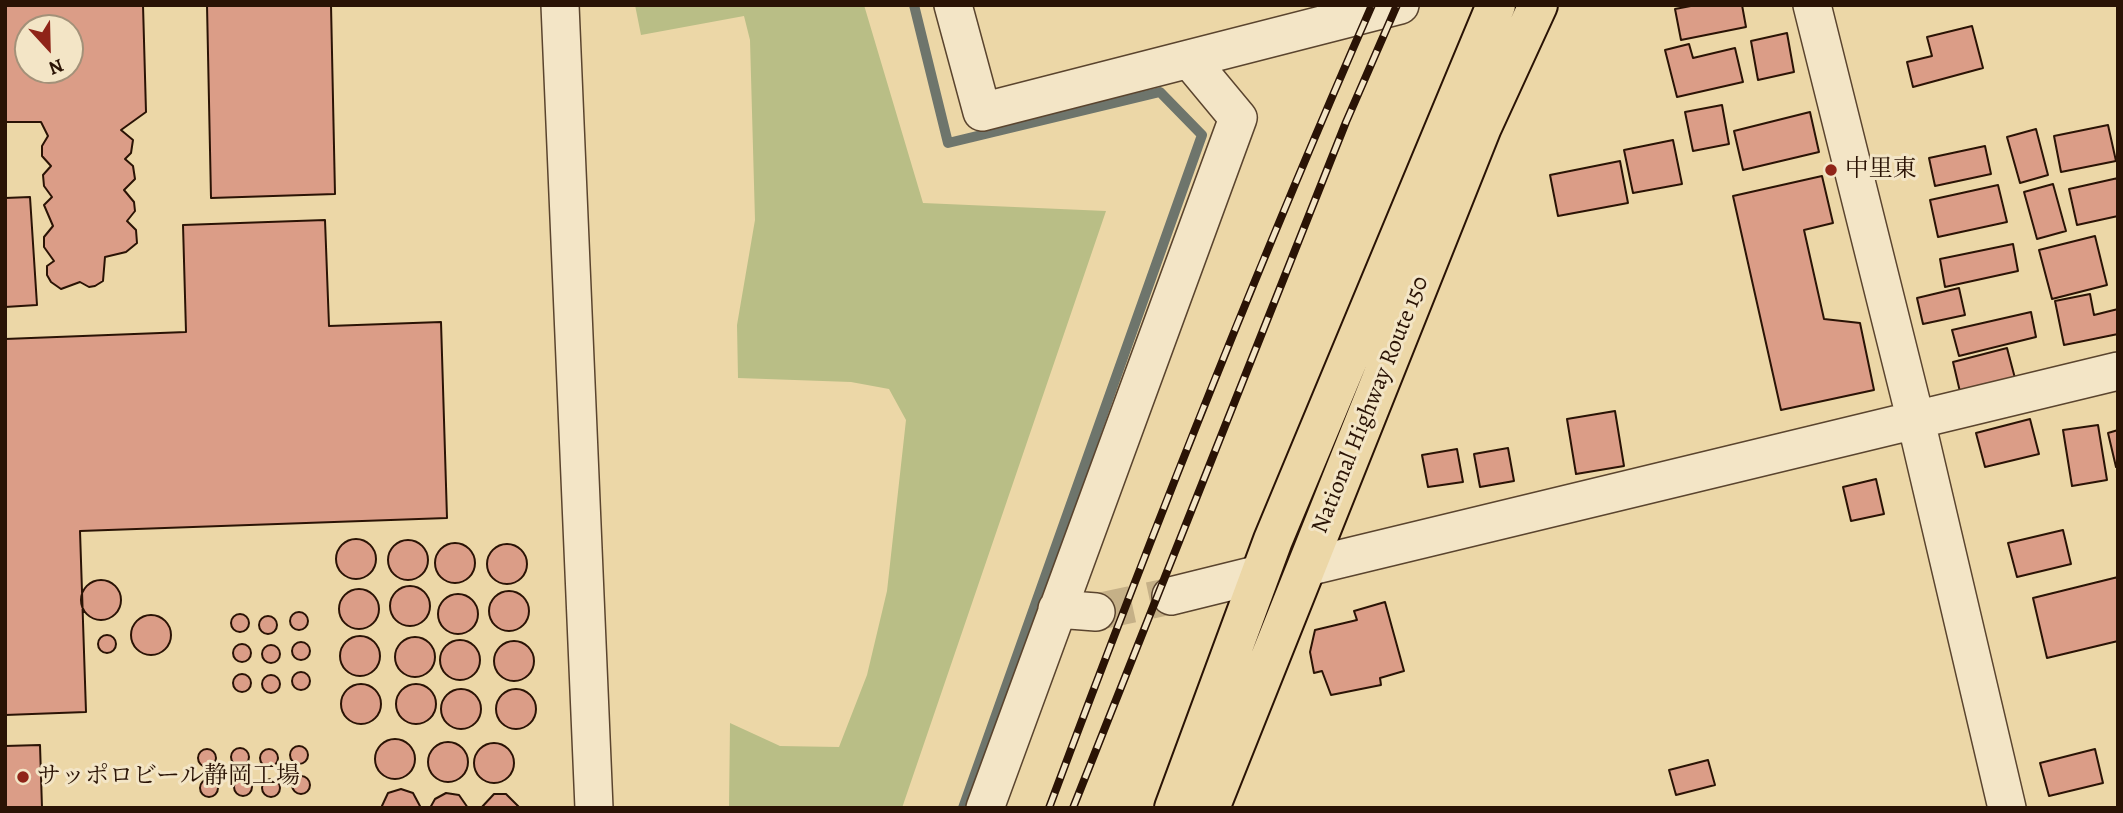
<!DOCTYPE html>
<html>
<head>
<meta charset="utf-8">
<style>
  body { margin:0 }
  #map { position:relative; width:2123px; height:813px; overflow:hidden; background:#ecd7a7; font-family:Alegreya,serif }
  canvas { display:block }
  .frame { position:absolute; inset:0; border:7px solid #2a1305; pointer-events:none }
  .north { position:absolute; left:14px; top:14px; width:70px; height:70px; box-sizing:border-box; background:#f3e5c6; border:2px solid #a39179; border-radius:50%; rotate:158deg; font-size:19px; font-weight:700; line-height:28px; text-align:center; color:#2a1305 }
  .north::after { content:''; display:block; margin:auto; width:24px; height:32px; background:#8f2418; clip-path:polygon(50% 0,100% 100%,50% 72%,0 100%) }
</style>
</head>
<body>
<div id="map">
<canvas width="2123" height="813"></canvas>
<div class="frame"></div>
<div class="north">N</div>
</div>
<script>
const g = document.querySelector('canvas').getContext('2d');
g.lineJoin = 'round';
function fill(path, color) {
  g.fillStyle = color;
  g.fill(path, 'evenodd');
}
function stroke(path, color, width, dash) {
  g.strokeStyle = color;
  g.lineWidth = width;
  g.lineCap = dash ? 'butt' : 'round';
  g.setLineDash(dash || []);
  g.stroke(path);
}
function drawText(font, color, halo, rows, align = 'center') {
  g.font = font + ' Alegreya,"Noto Serif JP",serif';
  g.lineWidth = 6;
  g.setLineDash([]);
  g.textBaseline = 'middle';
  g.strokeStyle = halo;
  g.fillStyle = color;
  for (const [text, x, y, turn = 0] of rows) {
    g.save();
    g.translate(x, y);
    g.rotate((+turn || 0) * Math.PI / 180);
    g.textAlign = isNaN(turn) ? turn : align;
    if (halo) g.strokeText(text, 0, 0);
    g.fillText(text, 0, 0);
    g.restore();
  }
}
const green = new Path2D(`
  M635 5H864L923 203 1106 211 902 808H729L730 723 780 746 839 747 867 675 887 591 906 420 889 389 851 382 738 378 737 325 755 220 750 40 744 16 641 35Z`);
const stream = new Path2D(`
  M914 5 948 143 1160 92 1202 135 963 808`);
const building = new Path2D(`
  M5 5H143L146 112 121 130 133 140 131 153 125 159 133 166 135 179 124 190 134 202 135 211 127 221 136 230 137 243 126 252 105 257 103 281 95 286 89 287 80 282 61 289 51 282 47 275V266L54 261 44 247V237L53 226 44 205 52 197 44 186 43 175 51 166 42 156V146L48 136 41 122H5ZM28 28H70V70H28Z
  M207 5H331L335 194 211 198Z
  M1696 5H1742L1746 27 1681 40 1675 9Z
  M1972 26 1983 68 1913 87 1907 62 1932 56 1927 37Z
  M1787 33 1794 72 1758 80 1751 41Z
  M1689 44 1693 58 1735 48 1743 82 1677 97 1665 50Z
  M1722 105 1729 144 1693 151 1685 112Z
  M1810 112 1819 152 1743 170 1734 131Z
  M2108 125 2116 161 2061 172 2054 136Z
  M2036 129 2048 175 2020 183 2007 137Z
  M1673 140 1682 184 1633 193 1624 150Z
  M1985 146 1991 174 1935 186 1929 158Z
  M1620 161 1628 203 1558 216 1550 175Z
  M1822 176 1833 223 1804 230 1824 319 1860 323 1874 390 1781 410 1733 196Z
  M2118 178V216L2077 225 2069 189Z
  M2053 184 2066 231 2037 239 2024 192Z
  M1998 185 2007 222 1938 237 1930 200Z
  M30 197 37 305 5 307V198Z
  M325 220 329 326 441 322 447 518 80 531 86 712 5 715V339L186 332 183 225Z
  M2095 236 2107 285 2052 299 2039 250Z
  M2013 244 2018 271 1945 287 1940 259Z
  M1959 288 1965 315 1923 324 1917 298Z
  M2090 294 2094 315 2118 309V334L2064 345 2055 301Z
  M2031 312 2036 337 1959 356 1952 330Z
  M2007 348 2016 382 1961 396 1953 362Z
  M1615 411 1624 466 1576 474 1567 419Z
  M2030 419 2039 454 1985 467 1976 433Z
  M2098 425 2107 480 2072 486 2063 430Z
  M2118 430V466L2116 467 2108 433Z
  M1508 448 1514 481 1480 487 1474 454Z
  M1457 449 1463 482 1428 487 1422 455Z
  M1876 479 1884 514 1851 521 1843 487Z
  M2063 530 2071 564 2017 577 2008 543Z
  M336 559a20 20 0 1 1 40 0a20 20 0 1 1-40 0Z
  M388 560a20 20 0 1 1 40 0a20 20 0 1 1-40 0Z
  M435 563a20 20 0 1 1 40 0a20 20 0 1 1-40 0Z
  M487 564a20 20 0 1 1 40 0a20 20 0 1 1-40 0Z
  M2118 577V641L2047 658 2033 598Z
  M81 600a20 20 0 1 1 40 0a20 20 0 1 1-40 0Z
  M390 606a20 20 0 1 1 40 0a20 20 0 1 1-40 0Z
  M339 609a20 20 0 1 1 40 0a20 20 0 1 1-40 0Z
  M489 611a20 20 0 1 1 40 0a20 20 0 1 1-40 0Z
  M438 614a20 20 0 1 1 40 0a20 20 0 1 1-40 0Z
  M1385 602 1404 671 1380 678 1381 685 1331 695 1322 671 1314 673 1310 652 1315 630 1357 620 1354 611Z
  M290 621a9 9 0 1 1 18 0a9 9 0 1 1-18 0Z
  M231 623a9 9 0 1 1 18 0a9 9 0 1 1-18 0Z
  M131 635a20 20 0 1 1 40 0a20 20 0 1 1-40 0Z
  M259 625a9 9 0 1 1 18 0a9 9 0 1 1-18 0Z
  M98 644a9 9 0 1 1 18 0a9 9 0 1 1-18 0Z
  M340 656a20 20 0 1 1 40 0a20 20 0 1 1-40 0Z
  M395 657a20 20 0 1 1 40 0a20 20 0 1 1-40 0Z
  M440 660a20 20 0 1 1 40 0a20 20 0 1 1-40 0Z
  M494 661a20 20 0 1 1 40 0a20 20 0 1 1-40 0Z
  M292 651a9 9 0 1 1 18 0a9 9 0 1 1-18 0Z
  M233 653a9 9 0 1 1 18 0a9 9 0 1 1-18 0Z
  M262 654a9 9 0 1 1 18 0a9 9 0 1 1-18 0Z
  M292 681a9 9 0 1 1 18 0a9 9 0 1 1-18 0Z
  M233 683a9 9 0 1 1 18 0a9 9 0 1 1-18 0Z
  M262 684a9 9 0 1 1 18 0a9 9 0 1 1-18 0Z
  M341 704a20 20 0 1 1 40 0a20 20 0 1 1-40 0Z
  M396 704a20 20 0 1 1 40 0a20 20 0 1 1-40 0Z
  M496 709a20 20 0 1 1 40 0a20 20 0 1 1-40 0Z
  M441 709a20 20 0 1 1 40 0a20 20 0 1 1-40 0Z
  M375 759a20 20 0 1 1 40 0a20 20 0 1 1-40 0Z
  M428 762a20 20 0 1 1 40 0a20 20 0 1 1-40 0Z
  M474 763a20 20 0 1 1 40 0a20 20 0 1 1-40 0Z
  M40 745 42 808H5V746Z
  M290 755a9 9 0 1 1 18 0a9 9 0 1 1-18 0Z
  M231 757a9 9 0 1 1 18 0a9 9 0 1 1-18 0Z
  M2095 749 2103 783 2049 796 2040 763Z
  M260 758a9 9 0 1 1 18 0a9 9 0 1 1-18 0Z
  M198 758a9 9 0 1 1 18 0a9 9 0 1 1-18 0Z
  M1708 760 1715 785 1676 795 1669 770Z
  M292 785a9 9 0 1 1 18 0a9 9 0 1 1-18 0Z
  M234 787a9 9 0 1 1 18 0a9 9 0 1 1-18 0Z
  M262 788a9 9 0 1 1 18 0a9 9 0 1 1-18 0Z
  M200 788a9 9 0 1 1 18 0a9 9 0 1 1-18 0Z
  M401 789 413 793 421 808H381L388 793Z
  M446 793 459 795 468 808H430L435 799Z
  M494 794H506L520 808H481Z`);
const minorTunnel = new Path2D(`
  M1096 612 1171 596`);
const minor = new Path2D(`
  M560 5 594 808
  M953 5 982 112 1189 59 1238 118 985 808
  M1812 5 1916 421 2007 808
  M1189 59 1400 5
  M1307 567 2118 371
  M1171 596 1260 574
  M1057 609 1096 612`);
const highway = new Path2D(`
  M1174 808 1273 540 1496 5
  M1210 808 1482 127 1538 5`);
const rail = new Path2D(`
  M1049 808C1150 538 1256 269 1372 5
  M1073 808 1346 122 1397 5`);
const markers = [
  [1831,170,7,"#8f2418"],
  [23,777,7,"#8f2418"]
];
const poiNames = [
  ["中里東",1845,170],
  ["サッポロビール静岡工場",37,777]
];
const streetNames = [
  ["National Highway Route 150",1371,405,-68]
];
fill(green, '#b9be86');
stroke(stream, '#6e756c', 10);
fill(building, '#db9d87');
stroke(building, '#2a1305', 2);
stroke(minorTunnel, '#c5b087', 37, [37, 18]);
stroke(minor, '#5a442e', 40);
stroke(highway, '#2a1305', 42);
stroke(minor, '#f3e5c6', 37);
stroke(highway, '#ecd7a7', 38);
stroke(rail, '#2a1305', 8);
stroke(rail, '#f3e5c6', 5, [16]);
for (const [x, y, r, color] of markers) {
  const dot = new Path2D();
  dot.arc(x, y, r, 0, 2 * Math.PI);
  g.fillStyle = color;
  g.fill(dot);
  stroke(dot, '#f3e5c6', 2.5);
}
drawText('24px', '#2a1305', '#f3e5c6', poiNames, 'left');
drawText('24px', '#2a1305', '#f3e5c6', streetNames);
</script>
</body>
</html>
